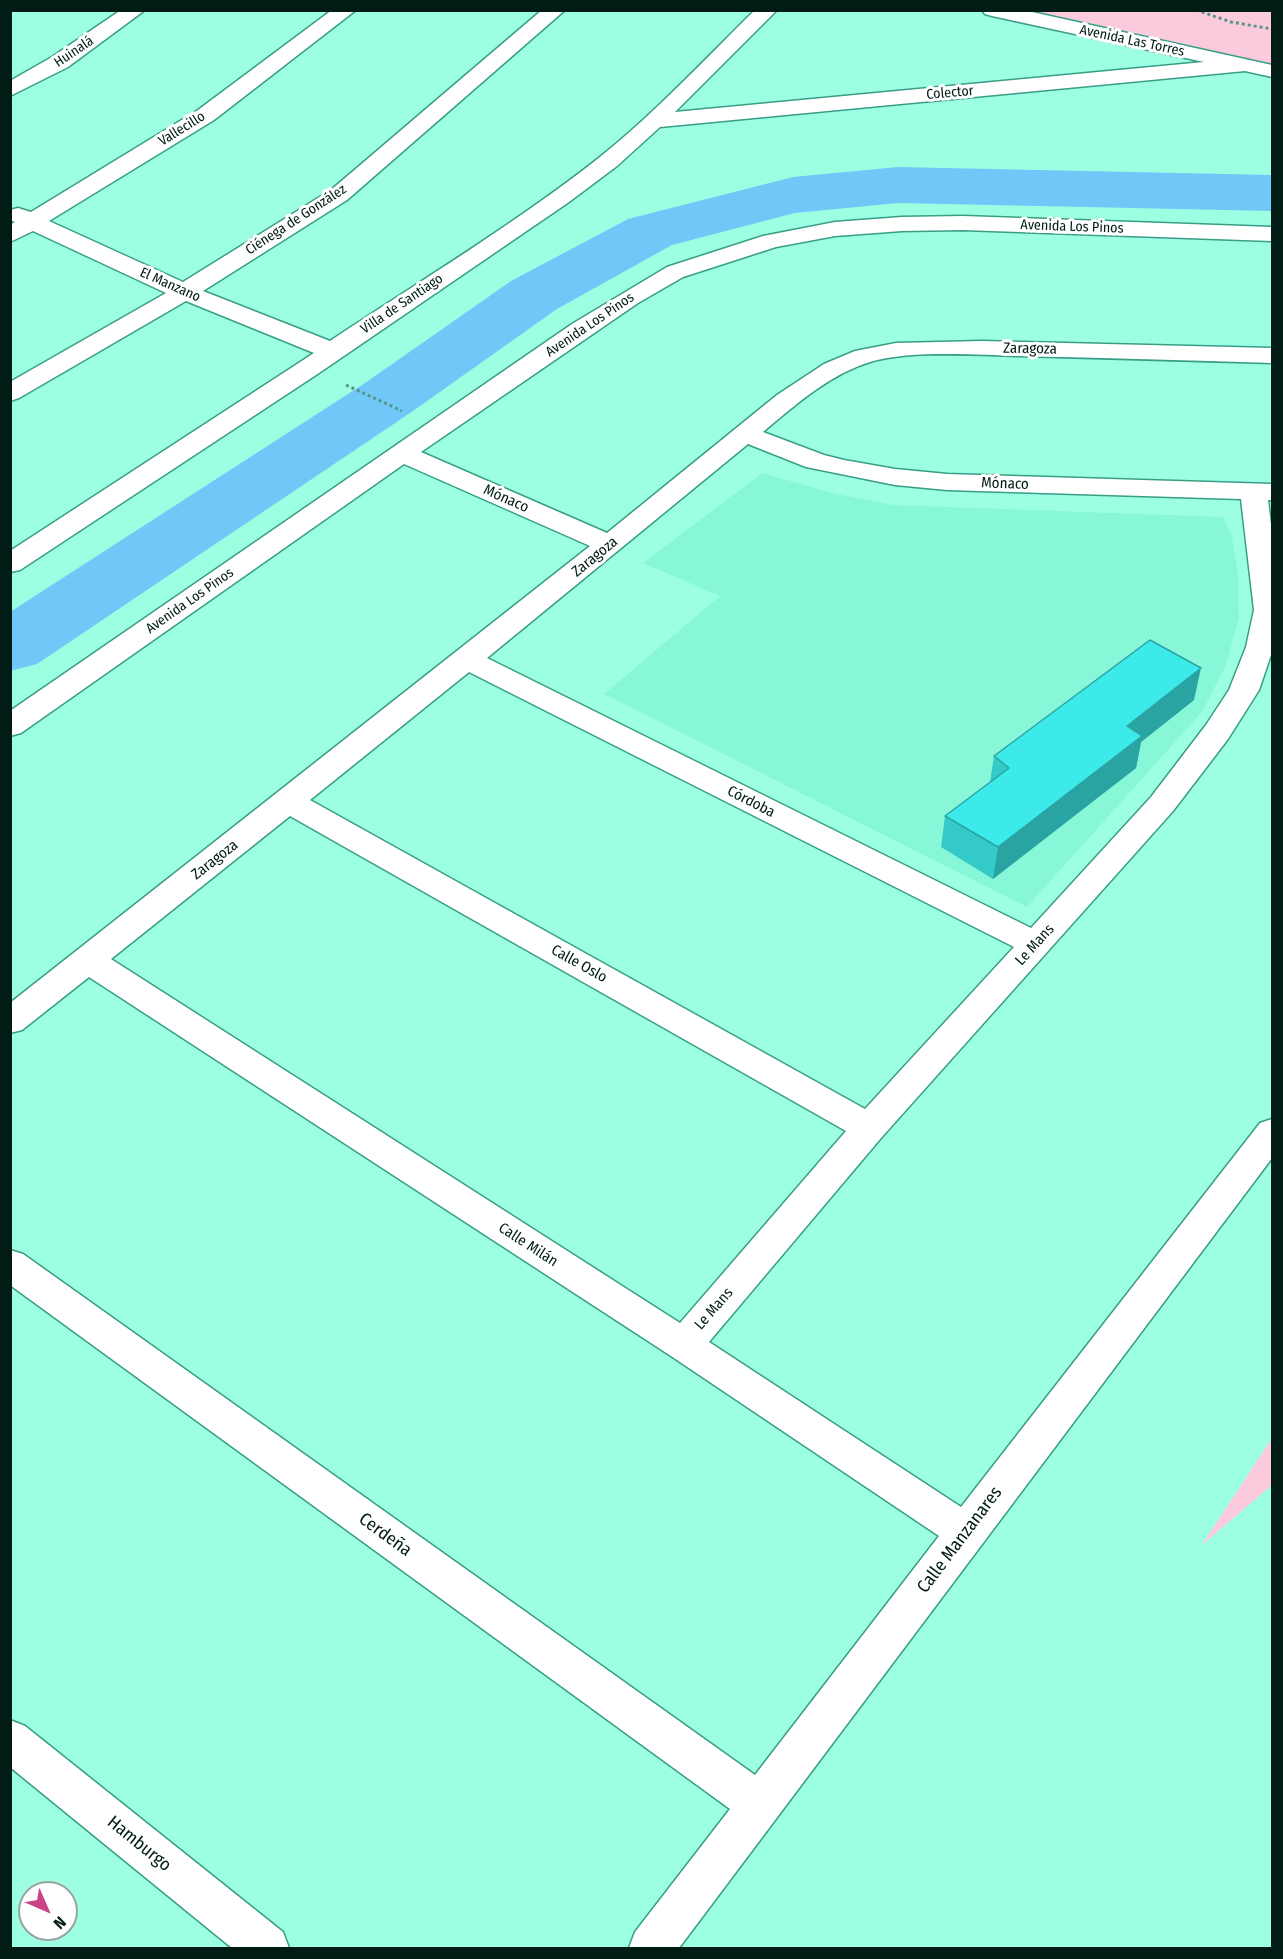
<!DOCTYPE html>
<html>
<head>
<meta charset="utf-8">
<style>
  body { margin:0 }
  #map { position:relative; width:1283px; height:1959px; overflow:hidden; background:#9dffe2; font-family:"Fira Sans Condensed",sans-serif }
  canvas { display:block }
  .frame { position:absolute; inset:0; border:12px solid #001c15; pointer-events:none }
  .north { position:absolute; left:18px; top:1881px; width:60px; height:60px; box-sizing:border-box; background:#fff; border:2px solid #99a4a1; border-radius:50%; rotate:135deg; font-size:16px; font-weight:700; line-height:24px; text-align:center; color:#001c15 }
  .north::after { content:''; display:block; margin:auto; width:21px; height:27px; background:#c94486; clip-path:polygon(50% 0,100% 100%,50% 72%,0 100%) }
</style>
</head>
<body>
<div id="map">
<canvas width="1283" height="1959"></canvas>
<div class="frame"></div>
<div class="north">N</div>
</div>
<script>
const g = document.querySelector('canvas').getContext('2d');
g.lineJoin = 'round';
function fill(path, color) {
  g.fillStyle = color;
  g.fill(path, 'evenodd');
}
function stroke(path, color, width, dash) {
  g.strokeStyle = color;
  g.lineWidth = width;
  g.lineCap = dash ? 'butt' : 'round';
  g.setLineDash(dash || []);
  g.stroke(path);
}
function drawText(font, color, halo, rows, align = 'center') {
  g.font = font + ' "Fira Sans Condensed",sans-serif';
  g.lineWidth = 6;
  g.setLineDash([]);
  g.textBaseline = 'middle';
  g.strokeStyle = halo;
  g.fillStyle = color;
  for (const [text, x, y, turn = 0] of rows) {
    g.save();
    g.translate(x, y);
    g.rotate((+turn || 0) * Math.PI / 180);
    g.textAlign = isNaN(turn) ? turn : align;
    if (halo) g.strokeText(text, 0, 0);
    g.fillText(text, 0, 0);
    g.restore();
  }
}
const built = new Path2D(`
  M762 473 836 494 894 505 1223 517 1232 536 1238 574 1239 618 1226 665 1202 712 1027 907 604 694 720 596 643 563Z`);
const green = new Path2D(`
  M1033 11H1272V64Z
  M1272 1438V1485L1201 1546Z`);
const river = new Path2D(`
  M898 167 1272 175V211L898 203 795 213 672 245 557 309 413 411 37 664 10 671V612L365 383 511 281 628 219 793 177Z`);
const path = new Path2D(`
  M1196 10 1231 22 1272 29
  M346 385 402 411`);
const minor = new Path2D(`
  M121 10H145L68 67 10 96V81L52 57Z
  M332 10H356L214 120 49 221 183 282 331 190 542 10H565L347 200 203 291 330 341C420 281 515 224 600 157 655 113 704 60 755 10H777L675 112 1204 62 992 16 985 14 982 10H1023L1272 65V77L1245 71 660 127 617 166 569 202 319 373 20 570 10 572V551L314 353 186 301 19 398 10 401V382L166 293 33 231 10 242V225L15 222 10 220V210L18 208 31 212 198 110Z
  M963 216 1272 227V241L963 230 902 231 835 236 776 247 683 277 638 303 421 452 607 533 777 395 824 364 855 351 896 343 982 341 1272 348V363C1188 360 1104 358 1020 356 976 355 911 350 870 362 830 374 794 406 763 432L824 455 844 460 895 469 947 474 1272 484V500H1268L1272 533V652L1259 690 1228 739 1173 811 881 1138 709 1342 961 1507 1260 1123 1272 1119V1158L679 1948H629L635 1932 730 1809 10 1285V1250L23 1254 755 1775 939 1536 671 1356 89 977 22 1030 10 1033V1003L590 546 404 464 21 733 10 736V711L572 324 667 267 763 236 835 222 902 217ZM748 444 806 467 895 485 947 490 1241 499 1254 610 1246 647 1229 690 1206 725 1151 797 1031 928 487 658ZM469 672 1014 947 865 1109 310 800ZM290 816 846 1131 680 1323 111 959Z
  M10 1720 25 1726 283 1932 289 1948H232L10 1767Z`);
const wall = new Path2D(`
  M1194 700 1141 742 1136 768 993 879 941 847 945 816 990 782 994 756Z`);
const shadedWall = new Path2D(`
  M1201 668 1194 700 1141 742 1136 768 993 879 998 847 1127 726Z`);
const building = new Path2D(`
  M1150 640 1201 668 1127 726 1142 736 998 847 945 816 1009 768 994 756Z`);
const farStreetnames = [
  ["Avenida Las Torres",1132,41,12],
  ["Huinalá",74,52,-34],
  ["Colector",950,93,-5],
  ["Vallecillo",182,129,-32],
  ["Ciénega de González",296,220,-33],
  ["Avenida Los Pinos",1072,227,2],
  ["El Manzano",170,285,24],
  ["Villa de Santiago",402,304,-34],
  ["Avenida Los Pinos",590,325,-34],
  ["Avenida Los Pinos",190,601,-35]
];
const streetNames = [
  ["Zaragoza",1030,349,1],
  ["Mónaco",1005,484,2],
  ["Mónaco",506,499,24],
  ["Zaragoza",595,557,-39],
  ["Córdoba",751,802,27],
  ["Zaragoza",215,860,-38],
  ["Le Mans",1035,945,-48],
  ["Calle Oslo",579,964,29],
  ["Calle Milán",528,1245,33],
  ["Le Mans",714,1309,-49]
];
const nearStreetnames = [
  ["Cerdeña",385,1535,36],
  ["Calle Manzanares",960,1540,-53],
  ["Hamburgo",139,1844,39]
];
fill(built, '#88f7d8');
fill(green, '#fbcadd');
fill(river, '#6fc8f7');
stroke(minor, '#389e85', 3);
stroke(path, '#559784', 3, [3, 3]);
fill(minor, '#fff');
fill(wall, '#34cac8');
fill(shadedWall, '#2aa4a3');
fill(building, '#3cebe9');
stroke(building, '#2aa4a3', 1.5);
drawText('14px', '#001c15', '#fff', farStreetnames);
drawText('15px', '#001c15', '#fff', streetNames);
drawText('18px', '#001c15', '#fff', nearStreetnames);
</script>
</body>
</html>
